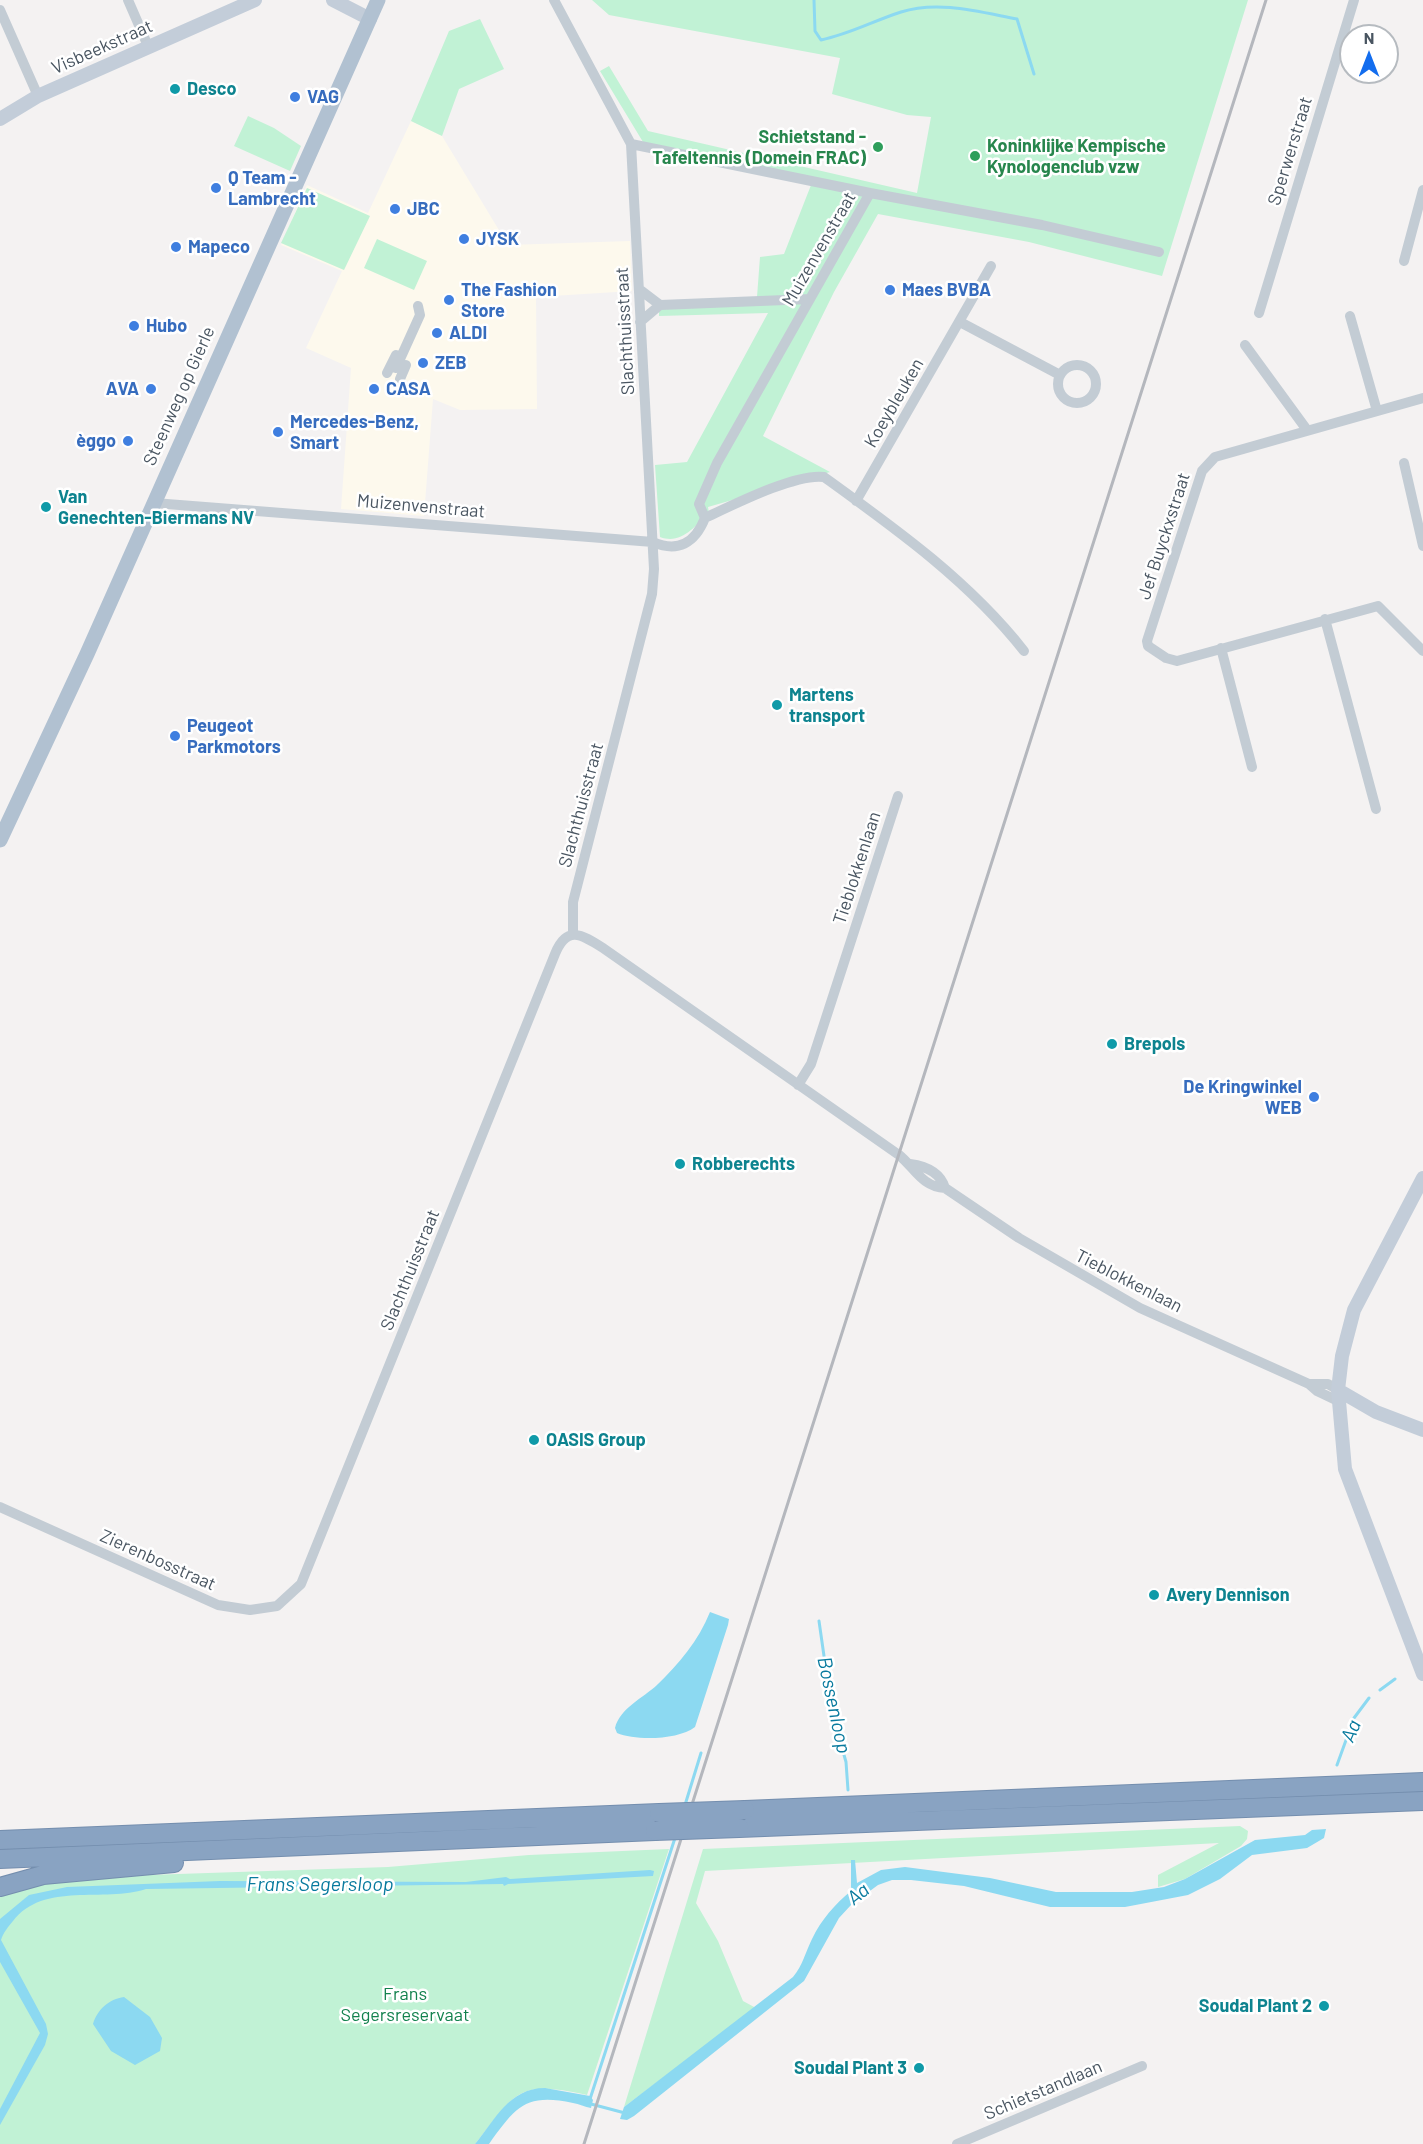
<!DOCTYPE html>
<html>
<head>
<meta charset="utf-8">
<style>
  body { margin:0 }
  #map { position:relative; width:1423px; height:2144px; overflow:hidden; background:#f4f2f2; font-family:Barlow,sans-serif }
  canvas { display:block }
  .north { position:absolute; left:1339px; top:24px; width:60px; height:60px; box-sizing:border-box; background:#fff; border:2px solid #b6bbc0; border-radius:50%; rotate:0deg; font-size:16px; font-weight:700; line-height:24px; text-align:center; color:#495561 }
  .north::after { content:''; display:block; margin:auto; width:21px; height:27px; background:#136dee; clip-path:polygon(50% 0,100% 100%,50% 72%,0 100%) }
</style>
</head>
<body>
<div id="map">
<canvas width="1423" height="2144"></canvas>
<div class="north">N</div>
</div>
<script>
const g = document.querySelector('canvas').getContext('2d');
g.lineJoin = 'round';
function fill(path, color) {
  g.fillStyle = color;
  g.fill(path, 'evenodd');
}
function stroke(path, color, width, dash) {
  g.strokeStyle = color;
  g.lineWidth = width;
  g.lineCap = dash ? 'butt' : 'round';
  g.setLineDash(dash || []);
  g.stroke(path);
}
function drawText(font, color, halo, rows, align = 'center') {
  g.font = font + ' Barlow,sans-serif';
  g.lineWidth = 5;
  g.setLineDash([]);
  g.textBaseline = 'middle';
  g.strokeStyle = halo;
  g.fillStyle = color;
  for (const [text, x, y, turn = 0] of rows) {
    g.save();
    g.translate(x, y);
    g.rotate((+turn || 0) * Math.PI / 180);
    g.textAlign = isNaN(turn) ? turn : align;
    if (halo) g.strokeText(text, 0, 0);
    g.fillText(text, 0, 0);
    g.restore();
  }
}
const commercial = new Path2D(`
  M411 121 442 136 508 245 630 241 632 291 536 297 537 409 460 410 433 399 424 516 341 509 351 368 306 348 342 271 281 245 307 185 368 213Z`);
const green = new Path2D(`
  M592 0H1248L1162 276 1029 242 878 214 834 292 763 436 830 472 708 507 709 513C694 527 681 545 660 537L655 465 687 462 768 313 659 316V303L757 297 760 257 784 254 813 180 643 142 600 71 609 66 648 131 917 193 931 117 907 115 832 94 840 58 609 15Z
  M480 19 504 69 459 89 442 136 411 121 449 31Z
  M248 116 274 128 301 146 290 171 234 146Z
  M307 188 370 216 344 270 281 243Z
  M377 239 427 261 414 290 364 268Z
  M1240 1826 1248 1831 1247 1839 1241 1846 1185 1879 1158 1887V1875L1219 1843 705 1871 696 1903 718 1941 743 2001 756 2008 624 2107 703 1849Z
  M669 1849 587 2095C516 2079 516 2093 475 2144H0V1897L21 1887 88 1877 388 1867 529 1855Z`);
const water = new Path2D(`
  M710 1612 729 1619 728 1625 695 1727C678 1740 636 1741 617 1733L615 1728C620 1708 643 1698 657 1685 678 1665 699 1640 710 1612Z
  M1326 1829 1324 1838 1307 1848 1252 1855 1220 1879 1188 1895 1125 1907H1050L964 1886 911 1880H892L878 1885 851 1905 839 1918 804 1981 634 2116 627 2120 620 2119 624 2107 793 1977C803 1965 805 1953 812 1939 821 1920 835 1904 851 1891V1860H855L857 1883 881 1870 905 1867 990 1878 1056 1892H1132L1164 1887 1185 1879 1255 1840 1305 1835 1312 1830Z
  M650 1870 654 1871 653 1876 508 1884 504 1886 503 1884 146 1889C104 1903 44 1881 13 1921 8 1927 3 1933 1 1940L46 2024 48 2034 45 2045 0 2125V2109L40 2033 0 1962V1919L29 1895 67 1887 220 1881 466 1882 506 1877 510 1879Z
  M124 1997 150 2017 162 2038 160 2051 135 2065 111 2051 93 2024C97 2010 109 1999 124 1997Z
  M545 2088 590 2096 593 2100 591 2108C585 2107 579 2104 573 2103 525 2093 516 2107 489 2144H475C495 2120 509 2088 545 2088Z`);
const stream = new Path2D(`
  M814 0 815 31 821 40C850 34 873 21 901 12 938 0 980 12 1017 19L1034 74
  M819 1621 832 1712 846 1762 848 1790
  M1380 1690 1395 1679
  M1337 1765 1354 1718 1369 1698
  M685 1805 701 1753
  M590 2099 675 1838
  M591 2104 625 2113`);
const street = new Path2D(`
  M128 0 148 46
  M554 0 631 144 654 569 652 594 573 902V934
  M0 10 38 96
  M631 144 870 193
  M1404 261 1423 190
  M639 289 660 305
  M1259 313 1354 0
  M1350 316 1377 411
  M640 322 660 305 810 299
  M960 322 1060 375
  M1245 345 1307 430
  M1058 384a19 19 0 1 1 38 0a19 19 0 1 1-38 0Z
  M387 373 396 355 398 356 393 367 396 368 420 315 418 306
  M400 379 406 365
  M1423 398 1215 457 1202 471 1147 641 1148 646 1166 658 1177 661 1378 606 1423 651
  M1404 463 1423 546
  M856 501 991 266
  M154 503 653 542C678 553 695 543 705 518 733 505 796 473 824 477 896 529 969 581 1024 651
  M705 518 699 504 717 463 870 193 1042 225 1159 252
  M1325 619 1376 809
  M1221 648 1252 767
  M798 1085 811 1064 898 796
  M910 1164C925 1166 940 1172 945 1188
  M1309 1384H1328L1338 1390
  M0 1507 218 1605 250 1610 277 1606 301 1584 555 954C567 925 581 934 603 948L899 1155C914 1167 922 1187 945 1188L1019 1238 1140 1308 1309 1384 1317 1391 1338 1401
  M957 2144 1142 2066`);
const secondary = new Path2D(`
  M333 0 370 19
  M0 119 38 96 255 0
  M1423 1178 1354 1310 1342 1356 1338 1390 1345 1469 1423 1674
  M1338 1390 1376 1412 1423 1430`);
const primary = new Path2D(`
  M0 840 87 654 378 0`);
const highway = new Path2D(`
  M745 1810 1423 1782
  M739 1828 1423 1801
  M0 1840 659 1813
  M0 1859 655 1831
  M0 1887 43 1875 174 1863`);
const rail = new Path2D(`
  M584 2144 1266 0`);
const highwayBridge = new Path2D(`
  M659 1813 745 1810
  M655 1831 739 1828`);
const markers = [
  [175,89,6,"#0f9aa8"],
  [295,97,6,"#3f7fe0"],
  [878,147,6,"#2e9e5b"],
  [975,156,6,"#2e9e5b"],
  [216,188,6,"#3f7fe0"],
  [395,209,6,"#3f7fe0"],
  [464,239,6,"#3f7fe0"],
  [176,247,6,"#3f7fe0"],
  [890,290,6,"#3f7fe0"],
  [449,300,6,"#3f7fe0"],
  [134,326,6,"#3f7fe0"],
  [437,333,6,"#3f7fe0"],
  [423,363,6,"#3f7fe0"],
  [151,389,6,"#3f7fe0"],
  [374,389,6,"#3f7fe0"],
  [278,432,6,"#3f7fe0"],
  [128,441,6,"#3f7fe0"],
  [46,507,6,"#0f9aa8"],
  [777,705,6,"#0f9aa8"],
  [175,736,6,"#3f7fe0"],
  [1112,1044,6,"#0f9aa8"],
  [1314,1097,6,"#3f7fe0"],
  [680,1164,6,"#0f9aa8"],
  [534,1440,6,"#0f9aa8"],
  [1154,1595,6,"#0f9aa8"],
  [1324,2006,6,"#0f9aa8"],
  [919,2068,6,"#0f9aa8"]
];
const streetNames = [
  ["Visbeekstraat",102,47,-24],
  ["Sperwerstraat",1290,151,-73],
  ["Muizenvenstraat",819,249,-60],
  ["Slachthuisstraat",625,331,-93],
  ["Steenweg op Gierle",179,396,-66],
  ["Koeybleuken",894,403,-60],
  ["Muizenvenstraat",421,506,5],
  ["Jef Buyckxstraat",1164,536,-72],
  ["Slachthuisstraat",581,805,-75],
  ["Tieblokkenlaan",857,868,-72],
  ["Slachthuisstraat",410,1270,-68],
  ["Tieblokkenlaan",1129,1281,27],
  ["Zierenbosstraat",158,1560,24],
  ["Schietstandlaan",1043,2090,-23]
];
const cultureNames = [
  ["Desco",187,89],
  ["Van",58,497],
  ["Genechten-Biermans NV",58,518],
  ["Martens",789,695],
  ["transport",789,716],
  ["Brepols",1124,1044],
  ["Robberechts",692,1164],
  ["OASIS Group",546,1440],
  ["Avery Dennison",1166,1595],
  ["Soudal Plant 2",1312,2006,"right"],
  ["Soudal Plant 3",907,2068,"right"]
];
const shopNames = [
  ["VAG",307,97],
  ["Q Team -",228,178],
  ["Lambrecht",228,199],
  ["JBC",407,209],
  ["JYSK",476,239],
  ["Mapeco",188,247],
  ["The Fashion",461,290],
  ["Store",461,311],
  ["Maes BVBA",902,290],
  ["Hubo",146,326],
  ["ALDI",449,333],
  ["ZEB",435,363],
  ["AVA",139,389,"right"],
  ["CASA",386,389],
  ["Mercedes-Benz,",290,422],
  ["Smart",290,443],
  ["èggo",116,441,"right"],
  ["Peugeot",187,726],
  ["Parkmotors",187,747],
  ["De Kringwinkel",1302,1087,"right"],
  ["WEB",1302,1108,"right"]
];
const leisureNames = [
  ["Schietstand -",866,137],
  ["Tafeltennis (Domein FRAC)",866,158],
  ["Koninklijke Kempische",987,146,"left"],
  ["Kynologenclub vzw",987,167,"left"]
];
const parkNames = [
  ["Frans",405,1994],
  ["Segersreservaat",405,2015]
];
const waterNames = [
  ["Bossenloop",834,1705,78],
  ["Aa",1351,1731,-67],
  ["Frans Segersloop",320,1884],
  ["Aa",858,1894,-39]
];
fill(commercial, '#fdf9ed');
fill(green, '#c1f2d5');
fill(water, '#8cd9f1');
stroke(stream, '#8cd9f1', 3);
stroke(highway, '#748eae', 20);
stroke(street, '#c3ccd4', 10);
stroke(secondary, '#c3cdd9', 14);
stroke(primary, '#b1c1d1', 15);
stroke(highway, '#89a3c2', 18);
stroke(rail, '#b4b7bd', 3);
stroke(highwayBridge, '#748eae', 20, []);
stroke(highwayBridge, '#89a3c2', 18);
for (const [x, y, r, color] of markers) {
  const dot = new Path2D();
  dot.arc(x, y, r, 0, 2 * Math.PI);
  g.fillStyle = color;
  g.fill(dot);
  stroke(dot, '#fff', 2);
}
drawText('18px', '#495561', '#fff', streetNames);
drawText('bold 18px', '#0d838f', '#fff', cultureNames, 'left');
drawText('bold 18px', '#366cbe', '#fff', shopNames, 'left');
drawText('bold 18px', '#27864d', '#fff', leisureNames, 'right');
drawText('18px', '#13824e', '#fff', parkNames);
drawText('italic 20px', '#087a9e', '#fff', waterNames);
</script>
</body>
</html>
